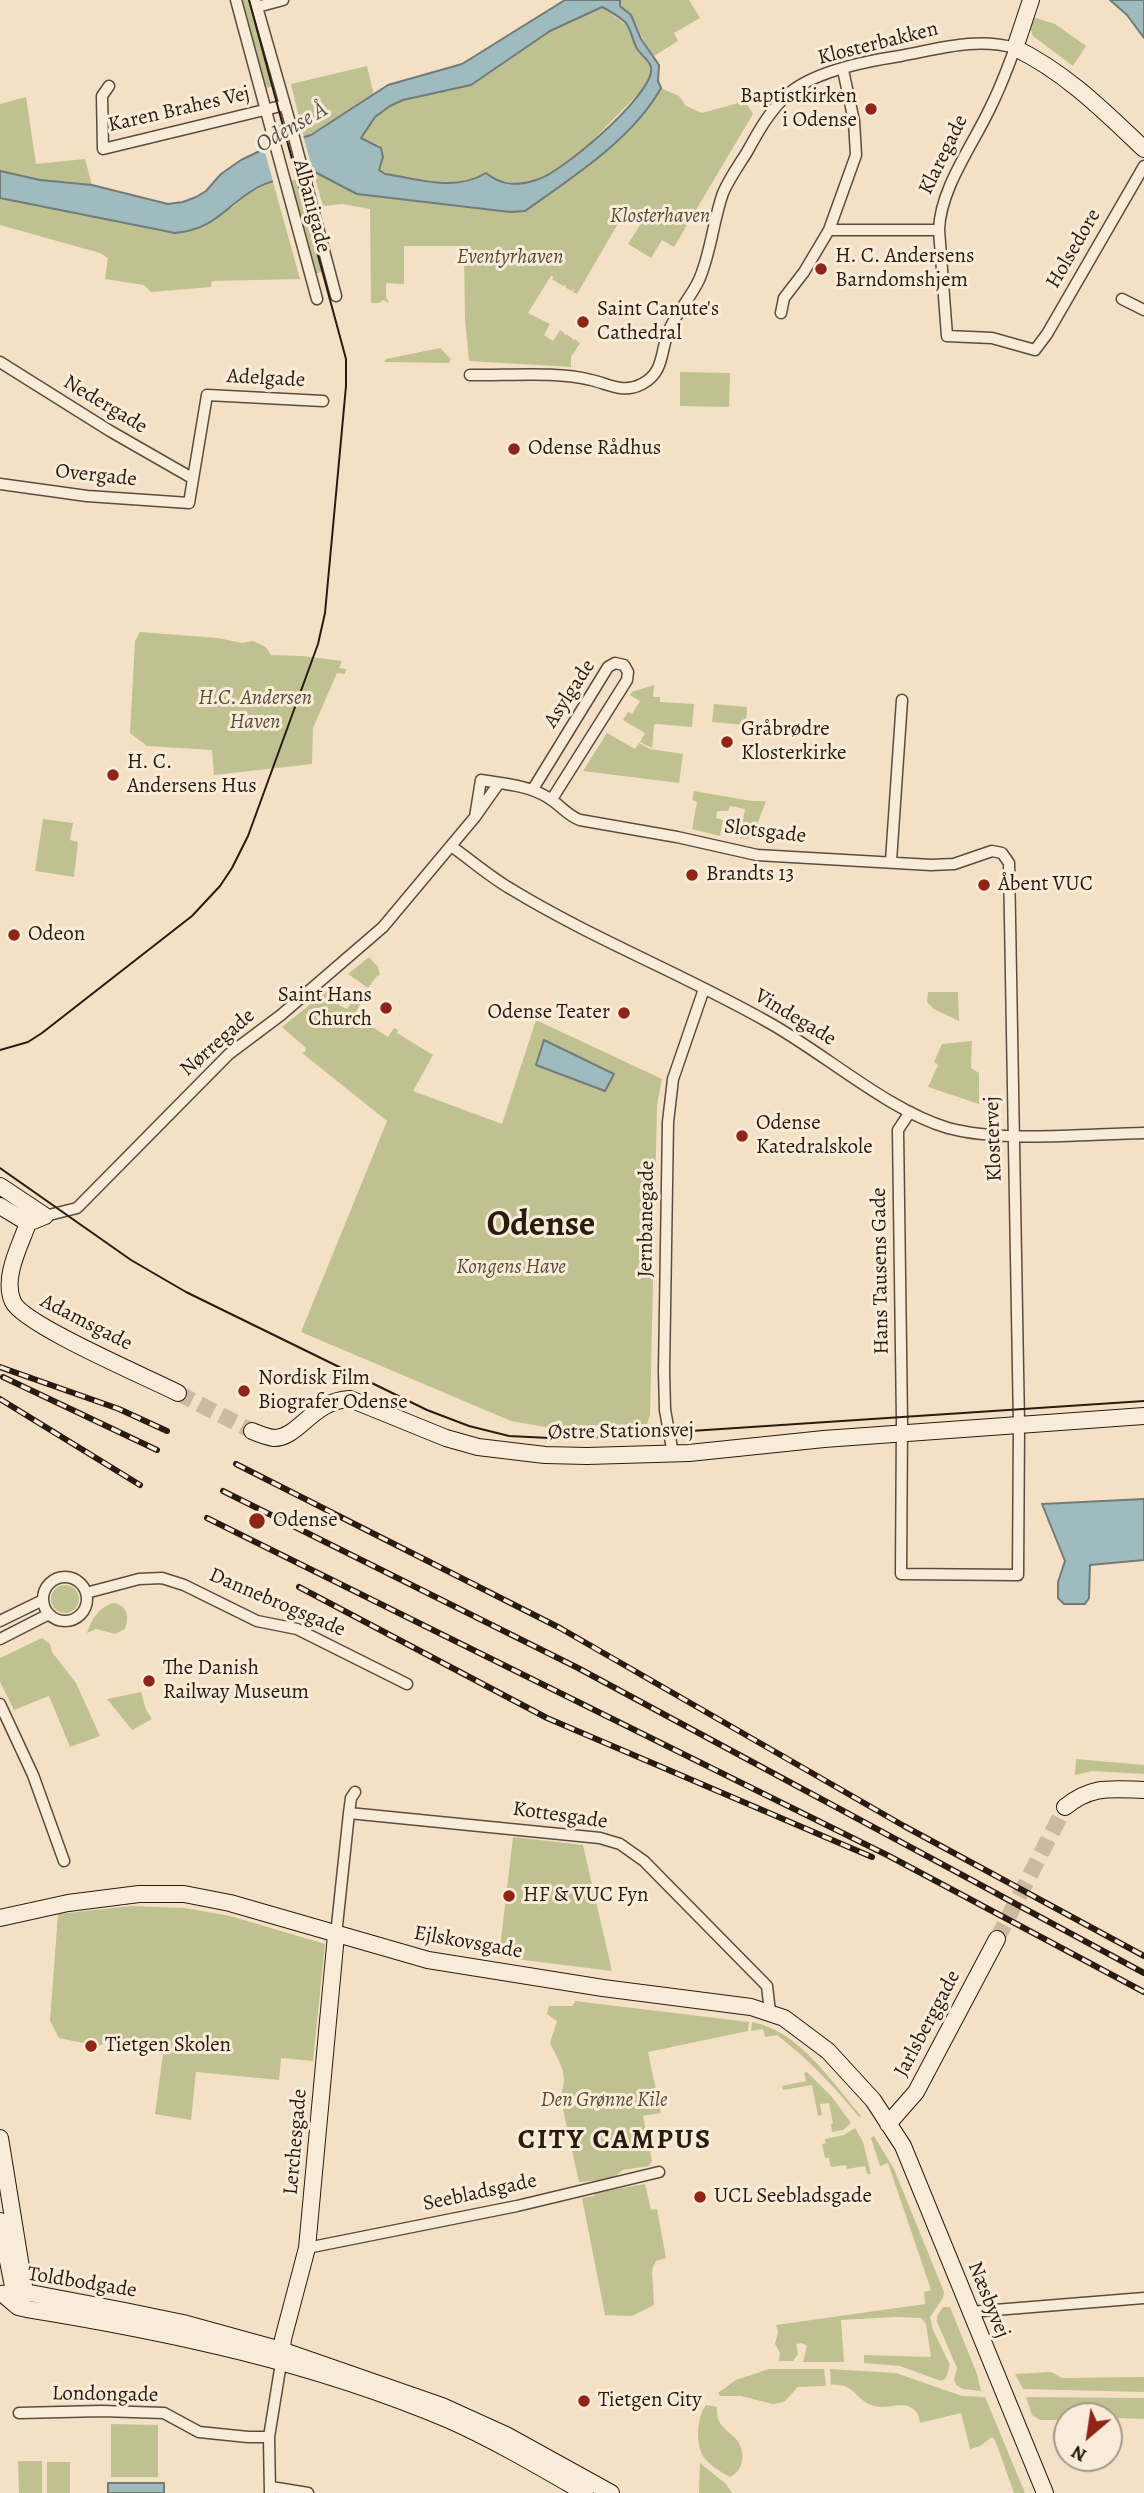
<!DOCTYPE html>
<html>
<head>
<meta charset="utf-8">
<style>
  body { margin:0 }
  #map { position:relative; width:1144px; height:2493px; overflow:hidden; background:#f4e1c5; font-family:Alegreya,serif }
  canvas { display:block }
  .north { position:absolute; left:1053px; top:2402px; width:70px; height:70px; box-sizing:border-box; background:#f8ecd9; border:2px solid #a69889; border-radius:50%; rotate:209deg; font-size:19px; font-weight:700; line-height:28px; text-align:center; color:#2a1b11 }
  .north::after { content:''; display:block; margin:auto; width:24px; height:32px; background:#8f2418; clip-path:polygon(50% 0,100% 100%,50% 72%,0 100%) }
</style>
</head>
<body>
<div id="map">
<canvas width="1144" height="2493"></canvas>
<div class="north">N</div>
</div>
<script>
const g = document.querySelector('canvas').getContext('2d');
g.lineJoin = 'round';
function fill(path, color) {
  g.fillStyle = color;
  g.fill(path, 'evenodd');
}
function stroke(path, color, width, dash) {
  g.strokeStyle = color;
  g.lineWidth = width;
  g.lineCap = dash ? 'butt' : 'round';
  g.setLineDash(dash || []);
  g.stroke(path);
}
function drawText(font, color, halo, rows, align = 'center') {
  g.font = font + ' Alegreya,serif';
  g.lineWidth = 6;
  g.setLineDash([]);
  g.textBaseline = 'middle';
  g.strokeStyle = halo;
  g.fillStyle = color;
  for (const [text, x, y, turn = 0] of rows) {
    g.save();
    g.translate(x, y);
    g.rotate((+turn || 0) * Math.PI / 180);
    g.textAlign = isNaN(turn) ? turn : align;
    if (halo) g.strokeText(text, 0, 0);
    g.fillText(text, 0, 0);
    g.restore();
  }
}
const green = new Path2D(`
  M239 0H253L277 85 263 89Z
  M620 0H689L700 18 674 33 678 41 654 56C640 40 638 20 622 7Z
  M602 7 629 27 635 45 650 64 651 73 641 91 584 149 565 164 529 184 474 180 454 184 385 174 379 170 383 152 379 145 361 138 375 117 390 106 403 100 471 85 550 31Z
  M1033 17 1055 24 1086 46 1073 66 1033 36 1030 28Z
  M367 66 374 95 304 138 291 84Z
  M661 88 679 96 686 106 702 113 742 102 748 106 753 114 674 247 662 240 651 258 628 244 640 225 623 215 577 294 573 292 574 289 571 291 565 287 566 285 563 286 552 279 554 277 551 276 528 313 550 324 544 335 553 341 560 330 564 333 565 336 566 334 572 338 573 341 574 339 580 343 571 357V367L469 361 465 320 464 246H404V284L386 283V297L389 303 383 300 379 303H371L370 209 342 204 323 206 313 171 357 194 521 212 599 157 620 139Z
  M26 97 36 164 85 159 92 185 40 180 0 171V104Z
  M287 123 325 271 315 274 273 127Z
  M273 182 300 279 212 281 211 287 151 292 144 285 105 279 108 258 100 253 0 225V198L165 232 233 207 245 195Z
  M440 348 451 359 449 363 384 362 386 359Z
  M680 372 730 373 729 407 680 406Z
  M140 632 218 638 242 643 253 641 266 647 271 655 303 656 342 661 339 668 346 669 345 674 337 673 313 728 312 764 214 775 212 750 147 746 130 733 135 641Z
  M654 685 653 697H660V702L694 704 692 727 656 724 654 725 652 748 640 742 645 733 623 720 628 712 632 714 640 701 630 695 632 692Z
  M714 704 747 707 746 725 712 722Z
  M607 733 635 749 639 743 650 749 683 754 679 783 583 771Z
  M694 791 752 801H766L755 830 747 839 740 838 745 809 730 806 728 811H717L716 818 723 820 720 836 692 829 697 802 692 800Z
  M43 819 73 823 70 840 78 842 74 877 35 871Z
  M369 957 378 967 380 975 377 976 368 988 348 974Z
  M332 987 345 995 339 1005 347 1009 353 1001 360 1005 350 1022 362 1029 366 1023 388 1037 394 1028 398 1030 397 1033 433 1055 413 1091 502 1124 536 1020 662 1079 657 1105 650 1415 647 1424 545 1427 511 1421 301 1332 387 1121 302 1053 305 1052 306 1048 282 1027Z
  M928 992H958L959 1021 934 1009 927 1002Z
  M972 1041 971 1068 979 1073V1104L928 1087 938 1065 934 1062 942 1044Z
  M51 1599a14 14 0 1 1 28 0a14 14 0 1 1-28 0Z
  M113 1603C127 1605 130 1616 125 1629L115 1634 96 1629 87 1633C91 1620 99 1607 113 1603Z
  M42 1638 50 1644 52 1652 76 1683 100 1736 70 1747 49 1696 14 1710 0 1682V1658Z
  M141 1692 146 1710 152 1719 132 1730 107 1699Z
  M1076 1759 1144 1765V1774L1092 1771 1075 1775Z
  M513 1837 583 1845 612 1971 499 1957Z
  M132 1906 185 1908 230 1916 325 1944 313 2061 281 2058 279 2080 196 2072 191 2120 155 2114 163 2054 109 2041 98 2046 59 2038 50 2021 58 1914Z
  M575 2001 749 2022 748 2031 648 2052 661 2113 643 2116 652 2161 649 2166 623 2170 611 2179 579 2182 560 2096C570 2077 559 2061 550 2043L557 2021 547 2014 549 2006H573Z
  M752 2022C798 2030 832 2082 861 2116L859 2117C834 2086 808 2059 777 2035L765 2037 763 2029 751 2031Z
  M807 2072 832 2097 851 2123 843 2130 832 2132 831 2124 833 2123 829 2103 820 2104 822 2115 818 2116 812 2085 783 2090 782 2086 806 2081 804 2073Z
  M855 2128 863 2142 871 2174H867L865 2166 847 2169 846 2165 831 2167 829 2158H825L822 2144 826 2143 825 2139 844 2135Z
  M874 2136 894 2169 944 2292 943 2298 930 2317 933 2330 950 2365 946 2378 941 2381 900 2366 864 2363V2355L931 2357 926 2324 921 2318 896 2317 841 2320 844 2362H803L807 2346 802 2343 796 2344 798 2354 793 2361H779L780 2353 775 2344 778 2332 776 2325 925 2304 924 2292 931 2290 888 2163 880 2166 871 2138Z
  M645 2184 651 2210 657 2209 666 2258 656 2261 652 2270 654 2305 632 2316 605 2315 582 2198 594 2196 595 2193Z
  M943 2307H950L977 2374 981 2391 963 2389 956 2385 954 2380 957 2368 937 2322V2316Z
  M769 2369H824L826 2386 798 2387 785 2401 779 2403 773 2404 741 2396H720L718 2393 736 2380Z
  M830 2369 896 2373 962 2396 985 2397 1025 2493H1014L995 2440 992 2437 980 2446 970 2449 961 2413 920 2423C919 2416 918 2412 912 2408 901 2401 887 2410 874 2406 854 2400 856 2383 831 2385Z
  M1051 2372 1062 2378 1144 2377V2392L1023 2389 1015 2374Z
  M1026 2397 1144 2398V2419L1067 2416V2420H1040L1032 2415Z
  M706 2405 717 2407C717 2412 717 2418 720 2423 724 2429 731 2434 736 2439 746 2451 745 2470 730 2477 721 2472 709 2465 703 2456 695 2443 697 2417 706 2405Z
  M111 2424 158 2425V2477H111Z
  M18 2461H42V2493H19Z
  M47 2462H70V2493H47Z
  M700 2463 726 2484 732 2493H699Z`);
const water = new Path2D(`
  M565 0H620V6L631 15 641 39 659 65 658 81 661 88C633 139 571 178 525 211L510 212 357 194 313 171C294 176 272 179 255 189 224 207 216 229 175 233L0 198V171L40 180 92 185 168 204 183 202 196 197 206 191 221 174 241 160 264 149 311 135 388 85 462 64ZM602 7C610 11 618 16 625 22 632 29 632 42 638 50 643 57 653 63 651 72 647 99 562 173 536 180 518 186 502 186 486 173 455 192 420 179 385 174L379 170 383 157 381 148 361 138 375 117 390 106 403 100 471 85 550 31Z
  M1110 0H1144V38L1127 15Z
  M544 1040 614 1074 605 1091 536 1065Z
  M1144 1499V1560L1090 1565 1089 1598 1085 1604H1064L1058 1598V1582L1065 1561 1042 1504Z
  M108 2483H164V2493H108Z`);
const pier = new Path2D(`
  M303 135 314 175 274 185 263 145Z`);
const secondaryTunnel = new Path2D(`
  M178 1393 252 1431
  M997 1939 1065 1807`);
const street = new Path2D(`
  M236 0 317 299
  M255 0 291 126 336 296
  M257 7 283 0
  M109 86 102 96 103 149 285 105
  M829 230H939
  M1122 299 1144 310
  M781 313 784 298 804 272 829 230 856 155 854 121 843 70
  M0 362 110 431 192 478
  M470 375C506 376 556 371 591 380 609 384 623 394 642 384 665 372 660 351 669 330 677 312 691 297 699 280 711 253 713 221 723 193 729 179 739 165 747 152 758 132 769 112 786 96 811 72 867 61 900 56 939 49 976 37 1015 48 1008 67 1001 86 992 104 975 142 940 188 939 230L947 336 992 338 1035 350 1047 334 1144 166
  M0 484 87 496 189 503 207 395 323 401
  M533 789 608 667 615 663 624 665 628 672 627 680 552 799
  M475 817 481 780C504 784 527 785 547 797 560 804 566 815 580 820L677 837 757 855 931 865 954 864 992 851 1002 853 1009 863 1019 1425 1018 1575 901 1574 902 1422 898 1130 910 1112
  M451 846C471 860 490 877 511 889 593 939 683 974 766 1021 823 1052 887 1110 948 1128 1004 1143 1085 1134 1144 1133
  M891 861 902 700
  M45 1216 77 1208 229 1054 281 1015 383 927 475 817 499 783
  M673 1454 665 1410 664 1371 668 1122 673 1079 704 989
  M43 1599a22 22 0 1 1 44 0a22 22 0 1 1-44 0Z
  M86 1593 139 1579 162 1578 184 1585 257 1621 297 1629 407 1684
  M0 1621 43 1600
  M0 1639 49 1614
  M0 1704 33 1775 64 1861
  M349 1813 600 1838 620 1844 644 1861 767 1986 770 2012
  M336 1935 349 1813 351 1798 355 1792
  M307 2248 517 2206 659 2172
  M970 2312 1144 2298
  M19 2413 102 2411 164 2413 199 2432 248 2437H269
  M271 2487 308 2493
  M270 2493 269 2437 281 2363`);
const secondary = new Path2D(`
  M1031 0 1015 48C1065 72 1104 111 1144 149
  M0 1186 45 1216
  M0 1206 28 1223
  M45 1216 28 1223C20 1246 2 1278 13 1302 24 1325 149 1378 178 1393
  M252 1431C259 1434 267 1437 274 1438 299 1438 313 1400 350 1399L446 1438 478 1447 545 1455 587 1456 689 1453 824 1439 1144 1416
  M1065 1807C1092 1785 1111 1789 1144 1790
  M0 1918 68 1903 139 1894H184L230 1903 428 1960 603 1988 751 2007 784 2018 828 2051 873 2100 903 2146 1045 2493
  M888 2124 916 2092 997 1939
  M0 2138 25 2292 20 2301
  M0 2221 16 2301
  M0 2294 25 2292 125 2311 183 2323 281 2350 442 2406 506 2435 611 2493
  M4 2295 18 2307 27 2309C170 2332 315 2363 449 2420 496 2441 540 2467 585 2493
  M281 2361 283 2339 307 2248 336 1935`);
const tram = new Path2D(`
  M0 1050 28 1042 42 1033 192 916 220 886 232 868 248 836 318 644 325 613 346 386V359L249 0
  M0 1168 131 1260 186 1292 427 1410 469 1426 509 1436 570 1439 1144 1401`);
const rail = new Path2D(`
  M0 1367 119 1409 167 1431
  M3 1377 157 1450
  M0 1399 140 1485
  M236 1464 560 1628 904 1826 1144 1956
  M223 1491 578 1668 1144 1973
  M207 1518 889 1856 1144 1992
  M299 1587 547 1718 872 1857`);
const markers = [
  [871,109,7,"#8f2418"],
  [821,269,7,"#8f2418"],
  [583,322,7,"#8f2418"],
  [514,449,7,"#8f2418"],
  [727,742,7,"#8f2418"],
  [113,775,7,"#8f2418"],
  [692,875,7,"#8f2418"],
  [984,885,7,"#8f2418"],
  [14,935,7,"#8f2418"],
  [386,1008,7,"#8f2418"],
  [624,1013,7,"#8f2418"],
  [742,1136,7,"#8f2418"],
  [244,1391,7,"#8f2418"],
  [257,1521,9,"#8f2418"],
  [149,1681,7,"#8f2418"],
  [509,1896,7,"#8f2418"],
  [91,2046,7,"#8f2418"],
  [700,2197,7,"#8f2418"],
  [584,2401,7,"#8f2418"]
];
const streetNames = [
  ["Klosterbakken",878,44,-14],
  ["Karen Brahes Vej",179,110,-13],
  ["Klaregade",944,155,-64],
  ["Albanigade",311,206,75],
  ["Holsedore",1074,249,-60],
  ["Adelgade",266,379,3],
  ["Nedergade",105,405,31],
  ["Overgade",96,476,6],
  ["Asylgade",570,694,-57],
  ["Slotsgade",765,832,7],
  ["Vindegade",795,1018,31],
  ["Nørregade",218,1043,-41],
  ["Klostervej",994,1139,-92],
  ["Jernbanegade",647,1219,-89],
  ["Hans Tausens Gade",881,1271,-91],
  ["Adamsgade",86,1323,27],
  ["Østre Stationsvej",621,1432,-1],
  ["Dannebrogsgade",277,1603,23],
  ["Kottesgade",560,1816,8],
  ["Ejlskovsgade",468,1943,10],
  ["Jarlsberggade",928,2024,-62],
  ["Lerchesgade",296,2142,-85],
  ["Seebladsgade",480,2193,-12],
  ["Toldbodgade",82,2283,9],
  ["Næsbyvej",988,2300,68],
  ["Londongade",105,2395,1]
];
const poiNames = [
  ["Baptistkirken",857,97,"right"],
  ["i Odense",857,121,"right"],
  ["H. C. Andersens",835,257],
  ["Barndomshjem",835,281],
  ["Saint Canute's",597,310],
  ["Cathedral",597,334],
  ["Odense Rådhus",528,449],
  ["Gråbrødre",741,730],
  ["Klosterkirke",741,754],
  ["H. C.",127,763],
  ["Andersens Hus",127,787],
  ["Brandts 13",706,875],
  ["Åbent VUC",998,885],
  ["Odeon",28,935],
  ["Saint Hans",372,996,"right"],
  ["Church",372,1020,"right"],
  ["Odense Teater",610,1013,"right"],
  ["Odense",756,1124],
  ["Katedralskole",756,1148],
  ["Nordisk Film",258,1379],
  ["Biografer Odense",258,1403],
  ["Odense",273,1521],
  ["The Danish",163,1669],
  ["Railway Museum",163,1693],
  ["HF & VUC Fyn",523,1896],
  ["Tietgen Skolen",105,2046],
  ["UCL Seebladsgade",714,2197],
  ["Tietgen City",598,2401]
];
const parkNames = [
  ["Klosterhaven",660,217],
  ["Eventyrhaven",510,258],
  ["H.C. Andersen",255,699],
  ["Haven",255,723],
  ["Kongens Have",511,1268],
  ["Den Grønne Kile",604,2101]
];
const waterNames = [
  ["Odense Å",292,128,-30]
];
const districtNames = [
  ["CITY CAMPUS",615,2141]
];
const townNames = [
  ["Odense",541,1226]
];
fill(green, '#c0c191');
fill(water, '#a0bbbe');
stroke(water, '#717b79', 2);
fill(pier, '#f4e1c5');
stroke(secondaryTunnel, '#ccb9a1', 16, [16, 8]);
stroke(street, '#5c4c3e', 13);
stroke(secondary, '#2a1b11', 18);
stroke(street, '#f8ecd9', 10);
stroke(secondary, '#f8ecd9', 16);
stroke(tram, '#2a1b11', 2);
stroke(rail, '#2a1b11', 6);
stroke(rail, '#f8ecd9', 3.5, [10]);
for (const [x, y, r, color] of markers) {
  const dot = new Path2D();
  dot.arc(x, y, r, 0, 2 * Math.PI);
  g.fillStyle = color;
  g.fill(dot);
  stroke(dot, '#f8ecd9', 2.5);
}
drawText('21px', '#2a1b11', '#f8ecd9', streetNames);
drawText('21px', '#2a1b11', '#f8ecd9', poiNames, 'left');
drawText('italic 21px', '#574d37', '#f8ecd9', parkNames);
drawText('italic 23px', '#53534e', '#f8ecd9', waterNames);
g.letterSpacing = '2px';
drawText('bold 28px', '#2a1b11', '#f8ecd9', districtNames);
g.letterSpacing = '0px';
drawText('bold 35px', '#2a1b11', '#f8ecd9', townNames);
</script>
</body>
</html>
